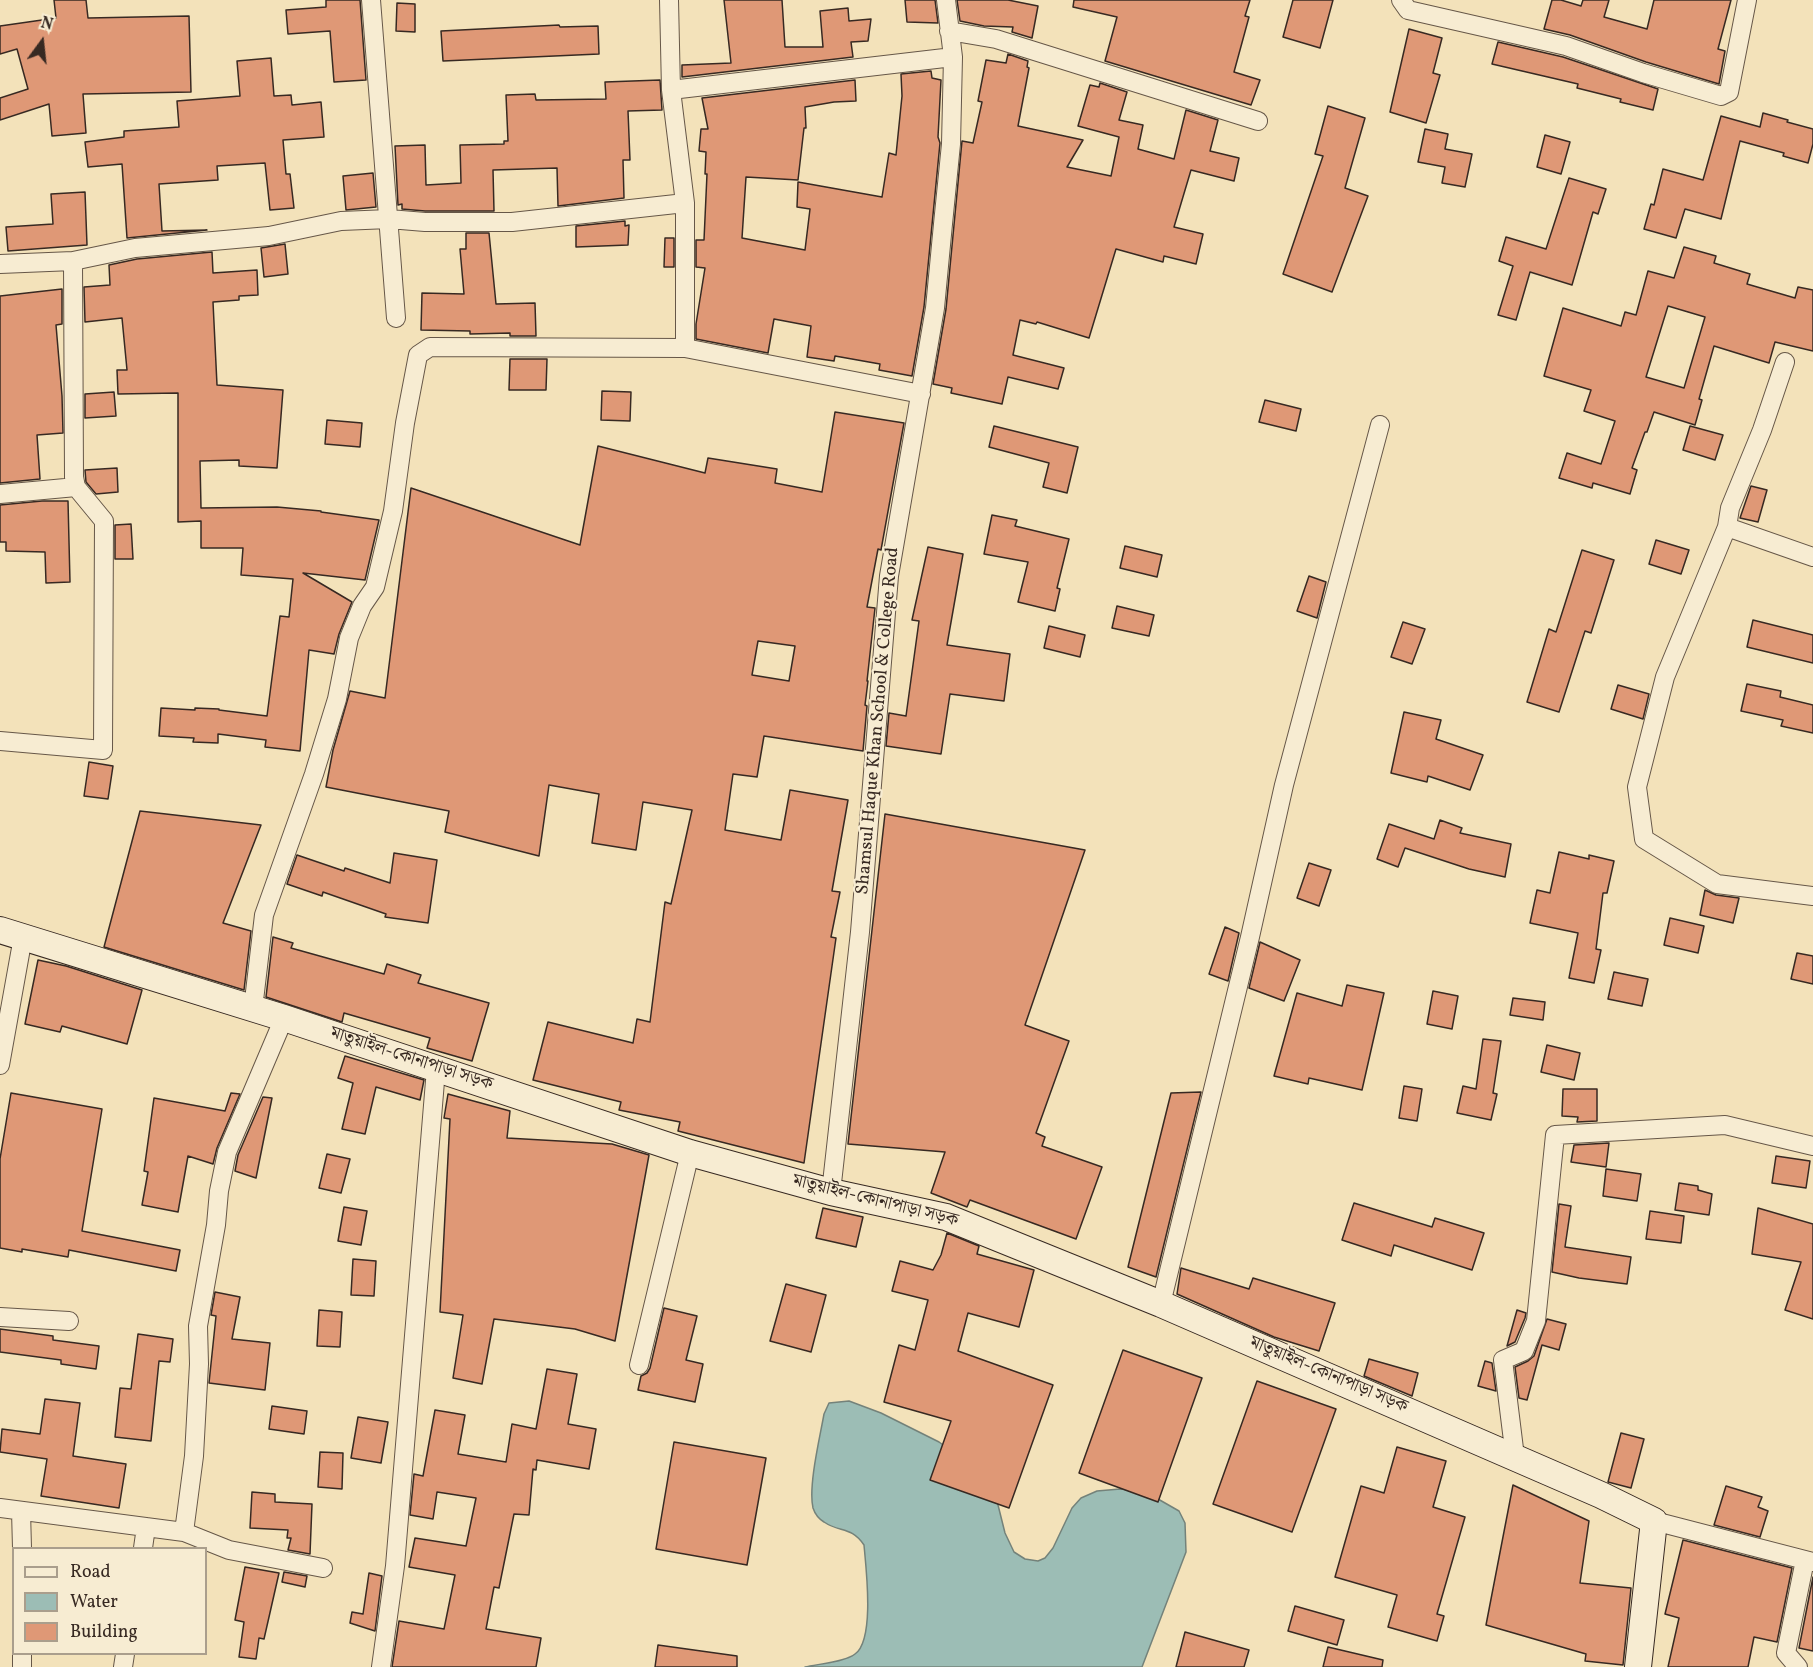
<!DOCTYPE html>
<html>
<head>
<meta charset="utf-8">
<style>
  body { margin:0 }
  #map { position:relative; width:1813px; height:1667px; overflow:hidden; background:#f3e2ba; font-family:Vollkorn,serif }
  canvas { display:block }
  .legend { position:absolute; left:12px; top:1547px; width:195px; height:108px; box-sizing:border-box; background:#f7ecd2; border:2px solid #aa9e8c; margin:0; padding:8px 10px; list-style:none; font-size:18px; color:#372922 }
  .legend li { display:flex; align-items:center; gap:12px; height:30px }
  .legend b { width:30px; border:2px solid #aa9e8c }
  .north { position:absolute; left:12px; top:12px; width:60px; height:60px; -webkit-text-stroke:4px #f7ecd2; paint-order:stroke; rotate:15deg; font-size:16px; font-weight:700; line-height:24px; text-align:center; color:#372922 }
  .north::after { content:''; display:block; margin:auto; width:21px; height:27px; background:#372922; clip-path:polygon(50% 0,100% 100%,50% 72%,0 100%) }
</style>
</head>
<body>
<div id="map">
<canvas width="1813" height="1667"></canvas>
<ul class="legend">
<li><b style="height:8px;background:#f7ecd2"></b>Road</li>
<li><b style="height:16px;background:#9cbdb5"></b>Water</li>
<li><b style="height:16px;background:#df9876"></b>Building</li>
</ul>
<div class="north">N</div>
</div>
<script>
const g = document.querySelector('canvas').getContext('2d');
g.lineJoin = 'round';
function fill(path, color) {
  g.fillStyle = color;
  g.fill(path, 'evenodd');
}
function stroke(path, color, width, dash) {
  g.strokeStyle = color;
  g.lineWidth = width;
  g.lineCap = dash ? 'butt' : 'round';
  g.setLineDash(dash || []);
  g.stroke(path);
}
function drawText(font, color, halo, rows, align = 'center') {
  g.font = font + ' Vollkorn,"Noto Serif Bengali",serif';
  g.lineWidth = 4.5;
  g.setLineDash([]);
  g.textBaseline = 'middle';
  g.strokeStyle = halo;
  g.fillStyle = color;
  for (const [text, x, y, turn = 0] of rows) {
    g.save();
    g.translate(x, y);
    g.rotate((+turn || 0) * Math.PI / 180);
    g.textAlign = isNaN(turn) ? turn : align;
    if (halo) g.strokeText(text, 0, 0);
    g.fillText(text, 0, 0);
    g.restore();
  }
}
const water = new Path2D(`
  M849 1401 881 1413 939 1442 976 1469 997 1501 1005 1533 1014 1552 1025 1559 1038 1561 1045 1558 1053 1548 1072 1508 1081 1498 1097 1491 1120 1489 1144 1491 1179 1511 1185 1523 1186 1552 1142 1667H805C818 1664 845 1662 855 1654 875 1640 866 1568 864 1545 851 1526 840 1533 824 1522 819 1519 815 1514 813 1508 808 1486 820 1437 824 1414L829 1403Z`);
const building = new Path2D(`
  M54 0H86L88 18 189 16 191 92 83 94 86 133 52 136 49 104 0 120V98L28 89 17 49 0 54V26L56 18Z
  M326 0H360L366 80 334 82 330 31 288 34 286 10 326 7Z
  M724 0H782L785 47H823L820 11 848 8 849 21 871 19 868 41 851 42 853 57 682 77V65L731 63Z
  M905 0H935L938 23 907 22Z
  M957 0H1008L1038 6 1032 38 1012 32 1013 27 984 26 960 21Z
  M1074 0H1250L1245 16 1249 17 1234 72 1260 80 1251 105 1105 61 1117 17 1073 7Z
  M1293 0H1333L1320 48 1283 37Z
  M1552 0H1561L1581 6 1583 0H1609L1604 17 1647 29 1654 0H1731L1718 49 1725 51 1719 84 1646 62 1570 35 1544 29Z
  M397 3 415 4V32L396 31Z
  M559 25 560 27 598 26 599 54 443 61 441 31Z
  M1409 29 1442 38 1433 73 1440 75 1426 123 1390 112Z
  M1498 42 1563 57 1658 89 1653 110 1620 102 1621 99 1577 88 1578 84 1492 64Z
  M1008 54 1028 61 1027 67 1029 68 1018 126 1083 140 1067 167 1111 176 1119 137 1078 126 1090 85 1099 87 1100 83 1127 92 1119 120 1143 125 1138 149 1174 159 1186 110 1218 120 1210 151 1239 158 1234 181 1191 170 1174 227 1203 234 1196 264 1164 256 1163 262 1116 249 1089 338 1037 322 1036 324 1020 320 1013 355 1064 368 1058 389 1008 377 1002 404 951 393 952 388 933 384 946 309 962 141 973 143 982 102 978 101 986 60 1006 63Z
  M271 58 274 96 291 95 292 105 321 102 324 137 283 140 286 174H290L294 208 270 210 265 163 217 166 218 180 159 184 162 231 207 230 127 238 122 164 88 167 85 142 124 137V131L179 127 177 101 240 96 237 61Z
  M931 71 932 78 941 80 938 137 940 143 924 307 912 376 879 370 880 364 835 356 834 361 807 357 811 326 774 319 768 353 696 339V324L705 268 696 267V240H704L707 174H705L706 152 699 151 701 129H708L702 98 855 80 856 101 834 102 805 107 806 128H804L798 180 746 177 742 238 805 250 810 209 797 207 798 182 882 197 889 153 896 155 902 96 901 74Z
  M660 80 662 110 628 111 630 160H623L624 198 558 206 557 168 493 170 494 211H425L402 209V204L398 205 395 146 425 145 426 185 461 183 460 145 504 144V141H508L506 95 535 94 536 100 606 99 605 82Z
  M1328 106 1365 118 1345 188 1368 196 1332 292 1283 274 1323 156 1315 154Z
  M1763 113 1788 120 1787 122 1813 129V144L1808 163 1783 156 1784 153 1740 141 1721 219 1685 209 1676 238 1644 229 1651 204 1654 205 1663 169 1703 180 1721 116 1760 127Z
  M1425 129 1448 134 1445 149 1472 154 1465 187 1442 183 1445 167 1418 162Z
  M1545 135 1570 142 1561 174 1537 167Z
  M373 173 376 207 346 210 343 176Z
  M1569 178 1606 189 1598 214 1593 212 1572 285 1530 272 1516 320 1498 315 1513 266 1499 261 1506 237 1546 249Z
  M85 192 87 245 8 251 6 227 53 224 51 194Z
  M625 221V226L629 225 628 245 576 247V226Z
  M466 233H489L496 304 535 303 536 336H510V333L470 334V331L421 330 422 293 464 294 460 249H466Z
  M665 238H674V267H664Z
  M285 244 288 274 264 277 261 248Z
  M1684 247 1716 256 1714 263 1750 274 1747 284 1795 298 1798 287 1813 290V351L1775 342 1769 363 1714 346 1699 399 1702 400 1695 425 1654 412 1647 432H1645L1632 468 1637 470 1630 494 1593 483 1592 488 1559 478 1567 453 1601 464 1615 421 1584 411 1591 390 1544 376 1563 308 1621 326 1625 312 1636 315 1648 271 1674 278ZM1668 306 1705 317 1684 388 1646 377Z
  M212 252 213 273 257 270 258 295 239 296V300L213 302 217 385 283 390 277 468 239 466V460L200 461 201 508 277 507 321 511V512L379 520 365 580 303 573 352 602 339 634 334 654 309 650 300 751 265 747 266 740 218 734V743L193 742 194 738 159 736 161 708 195 710V708L219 709V710L267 716 280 616 289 617 293 579 241 575 243 548H201V521L178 522V393L118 394 117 370H127L122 318 85 322 84 287 110 285 109 265 137 259Z
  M62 289V324L56 325 62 396 63 433 37 435 40 479 0 483V296Z
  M510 359H547L546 390H509Z
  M602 391 631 392 630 421 601 420Z
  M114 392 116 416 85 418V394Z
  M1265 400 1301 409 1296 431 1259 422Z
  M835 412 904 423 881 550 878 549 867 607 875 608 867 681H868L865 705 867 706 863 751 764 736 757 777 733 774 725 830 781 840 790 790 848 800 832 891 840 892 831 937 836 938 804 1163 678 1131 680 1122 619 1110 621 1102 533 1080 548 1022 633 1043 637 1019 650 1022 665 902 671 904 692 810 643 802 636 850 592 843 599 794 549 785 539 856 445 832 449 811 326 787 333 750 350 691 385 698 411 488 580 545 598 446 705 473 708 458 777 469 775 483 822 492ZM758 641 795 646 789 681 752 675Z
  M327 420 362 423 360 447 325 444Z
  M994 426 1078 447 1067 493 1043 487 1049 463 989 447Z
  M1690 426 1723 435 1715 460 1683 450Z
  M117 468 118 492 96 494 86 482 85 470Z
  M1751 486 1767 490 1758 522 1740 518Z
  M42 501H68L70 582 46 583 45 552 6 551V542H0V505Z
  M992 515 1017 520 1015 526 1069 539 1057 588 1060 589 1055 611 1018 602 1028 562 984 554Z
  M131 524 133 559H115V525Z
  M1656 540 1689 550 1681 574 1649 564Z
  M1125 546 1162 555 1157 577 1120 568Z
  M928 547 963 554 947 645 1010 654 1004 701 950 694 941 754 886 746 889 713 906 716 919 621 912 620Z
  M1582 550 1614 560 1591 633 1585 631 1559 712 1527 702 1549 629 1556 632Z
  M1309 576 1326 582 1317 618 1297 611Z
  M1117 606 1154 615 1149 636 1112 628Z
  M1753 620 1813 635V663L1747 647Z
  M1403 622 1425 629 1412 664 1391 657Z
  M1049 626 1085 635 1080 657 1044 648Z
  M1747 684 1781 691 1780 697 1813 705V733L1781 726 1783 720 1741 711Z
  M1618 685 1649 694 1643 719 1611 709Z
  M1404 712 1441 720 1436 739 1483 755 1470 790 1428 776 1427 782 1391 773Z
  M89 762 113 766 108 799 84 796Z
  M140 811 261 825 223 923 251 931 244 990 104 947Z
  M885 814 1085 850 1025 1025 1069 1041 1036 1133 1045 1137 1042 1146 1102 1167 1076 1239 970 1200 967 1207 931 1193 945 1152 848 1144Z
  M1440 820 1462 828 1460 833 1511 844 1505 877 1469 869 1405 848 1398 867 1377 859 1389 824 1434 839Z
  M1559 852 1589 859V855L1614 861 1607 893H1603L1596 949 1601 950 1594 983 1569 978 1578 933 1530 923 1537 890 1550 893Z
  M394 853 437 860 428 923 385 917 386 914 323 892 322 896 287 884 297 855 344 871 345 868 390 883Z
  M1309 863 1331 870 1319 906 1297 898Z
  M1705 890 1716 895 1739 898 1733 923 1700 915Z
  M1670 918 1704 926 1698 953 1664 945Z
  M1225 927 1239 933 1228 981 1209 974Z
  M273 937 293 943 291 948 384 974 387 964 421 975 418 983 489 1003 472 1061 427 1048 430 1038 344 1013 342 1022 266 997Z
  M1260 942 1300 960 1284 1001 1249 988Z
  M1797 953 1813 956V984L1791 979Z
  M38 960 66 966 142 990 127 1044 62 1026 60 1032 25 1024Z
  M1614 972 1648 979 1642 1006 1608 999Z
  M1347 985 1384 993 1362 1090 1309 1078 1308 1084 1274 1076 1297 993 1342 1006Z
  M1433 991 1458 996 1452 1029 1427 1024Z
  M1513 998 1545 1002 1543 1020 1510 1015Z
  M1483 1039 1501 1041 1493 1093 1497 1094 1491 1120 1457 1113 1463 1086 1476 1089Z
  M1547 1045 1580 1053 1574 1080 1541 1072Z
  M345 1056 424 1080 420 1100 376 1087 365 1134 342 1129 353 1083 338 1078Z
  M1404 1086 1422 1089 1417 1121 1399 1118Z
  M1563 1089H1597V1121L1577 1122 1578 1117 1562 1116Z
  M1201 1092 1156 1277 1128 1267 1171 1093Z
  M11 1093 102 1109 82 1231 180 1250 176 1271 69 1250 68 1257 22 1249V1252L0 1248V1159Z
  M231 1093 240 1094 217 1148 213 1164 188 1156 178 1212 142 1205 148 1172 144 1171 154 1098 225 1111Z
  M448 1094 510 1111 507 1138 612 1144 649 1155 615 1341 575 1329 494 1319 482 1384 453 1378 463 1315 440 1312 450 1119 444 1118Z
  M263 1097 272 1098 256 1178 235 1171 238 1155Z
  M1609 1143 1606 1167 1571 1162 1574 1145Z
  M327 1154 350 1159 341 1193 319 1188Z
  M1776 1156 1810 1161 1806 1188 1772 1183Z
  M1606 1169 1641 1174 1637 1201 1603 1196Z
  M1679 1183 1698 1186V1190L1712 1194 1709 1215 1675 1210Z
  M1354 1203 1432 1227 1435 1218 1484 1233 1472 1270 1394 1245 1391 1256 1342 1240Z
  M1559 1204 1571 1206 1565 1247 1631 1257 1627 1284 1579 1278 1552 1272Z
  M344 1207 367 1211 361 1245 338 1241Z
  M823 1208 863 1217 856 1247 816 1238Z
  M1758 1208 1813 1224V1319L1785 1310 1801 1262 1752 1254Z
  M1650 1211 1684 1216 1681 1243 1646 1239Z
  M947 1233 979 1246 977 1254 1034 1270 1019 1327 968 1313 958 1351 1053 1385 1009 1508 930 1480 951 1421 884 1402 899 1345 915 1350 928 1300 892 1291 900 1261 933 1270 941 1255Z
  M353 1259 376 1261 374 1296 351 1295Z
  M1181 1268 1249 1289 1253 1278 1335 1303 1319 1351 1274 1337 1177 1294Z
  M786 1284 826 1295 811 1352 770 1341Z
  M215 1292 240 1297 232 1339 270 1343 265 1390 209 1383 216 1316 211 1315Z
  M664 1308 697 1316 686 1360 703 1364 695 1402 638 1390 641 1376 647 1373 650 1368Z
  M319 1310 342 1312 340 1347 317 1346Z
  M1517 1310 1526 1313 1525 1318 1515 1342 1507 1346Z
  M1547 1319 1566 1324 1559 1350 1542 1345 1527 1400 1519 1398 1515 1367 1528 1361 1534 1356Z
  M0 1329 53 1336V1340L99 1346 96 1369 61 1364V1360L0 1352Z
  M138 1334 173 1339 170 1362 159 1361 151 1441 115 1437 120 1388 131 1389Z
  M1123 1350 1202 1378 1158 1502 1079 1473Z
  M1369 1359 1418 1373 1412 1396 1364 1376Z
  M1485 1361 1492 1363 1496 1391 1478 1386Z
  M547 1369 577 1374 568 1424 596 1429 589 1469 537 1460 536 1470 533 1469 529 1515 514 1514 499 1588 494 1587 486 1629 541 1638 536 1667H392L399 1621 444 1629 455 1575 409 1567 415 1538 466 1546 476 1498 437 1492 433 1519 410 1515 414 1474 423 1476 435 1410 465 1415 458 1454 506 1462 512 1424 536 1429Z
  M1257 1381 1336 1409 1292 1532 1213 1504Z
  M45 1399 80 1403 73 1456 126 1464 119 1508 41 1496 47 1459 0 1452 2 1429 40 1434Z
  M272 1406 307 1411 304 1434 269 1429Z
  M358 1417 388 1422 381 1463 351 1458Z
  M1621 1433 1644 1439 1631 1488 1608 1482Z
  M674 1442 766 1458 747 1565 656 1549Z
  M1397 1447 1446 1461 1433 1507 1465 1517 1437 1614 1444 1616 1437 1641 1388 1627 1397 1595 1335 1577 1361 1486 1384 1493Z
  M320 1452 343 1453 342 1489 318 1487Z
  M1513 1485 1589 1521 1580 1583 1631 1588 1623 1665 1585 1661 1586 1654 1486 1625Z
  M1726 1486 1762 1497 1758 1507 1768 1511 1760 1537 1714 1525Z
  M252 1492 275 1494V1502L312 1504 310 1554 288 1550 291 1538H287L288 1530 250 1528Z
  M1683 1540 1792 1568 1777 1642 1754 1637 1748 1667H1668L1679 1618 1665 1614Z
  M245 1567 279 1573 264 1639 259 1638 256 1659 239 1657 244 1622 235 1620Z
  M284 1572 307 1576 305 1587 282 1582Z
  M369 1573 382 1576 375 1631 350 1623 352 1612 363 1614Z
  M1813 1577V1651L1799 1648Z
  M1295 1606 1344 1620 1337 1645 1288 1631Z
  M1185 1632 1249 1650 1244 1667H1176Z
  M658 1645 737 1656V1667H655Z
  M1328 1647 1383 1660 1382 1667H1323Z`);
const minor = new Path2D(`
  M371 0 396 318
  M669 0 671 90 685 203V348
  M1401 0 1408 10 1566 46 1643 73 1721 96 1729 92 1747 0
  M949 31 996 39 1258 121
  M671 90 953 57
  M0 264 73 261 135 248 269 236 341 221 389 219 425 222H512L685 203
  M0 494 76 487
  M1727 527 1730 508 1762 430 1785 362
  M1813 557 1727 527 1665 677 1637 787 1644 839 1717 884 1813 896
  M0 741 103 750 104 521 76 487 74 477 73 261
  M253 1009 264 915 314 774 337 699 349 638 362 606 375 587 393 511 405 423 418 355 430 347 685 348 921 394
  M0 1065 23 937
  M831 1192 860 932 889 576 935 308 943 224 951 144 953 57 946 0
  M1161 1304 1250 937 1284 785 1380 425
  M0 1317 69 1321
  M639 1365 690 1153
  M1515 1457 1503 1360 1524 1351 1536 1321 1555 1135 1725 1125 1813 1146
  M0 1508 184 1532 229 1550 323 1568
  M21 1511 22 1548
  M1654 1521 1813 1562
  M184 1532 194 1456 199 1364 198 1326 216 1225 219 1191 227 1152 284 1018
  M143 1548 146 1527
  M22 1654V1667
  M123 1667 125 1654
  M381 1667 395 1566 436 1069
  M1798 1667 1786 1653 1805 1560`);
const secondary = new Path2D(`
  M0 930 284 1018 690 1153 831 1192 946 1217 1161 1304 1601 1495 1654 1521 1638 1667`);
const streetNames = [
  ["Shamsul Haque Khan School & College Road",879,721,-85],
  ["মাতুয়াইল-কোনাপাড়া সড়ক",411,1060,18],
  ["মাতুয়াইল-কোনাপাড়া সড়ক",875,1202,14],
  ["মাতুয়াইল-কোনাপাড়া সড়ক",1328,1376,23]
];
fill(water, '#9cbdb5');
stroke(water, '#74827a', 1.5);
fill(building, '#df9876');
stroke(building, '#372922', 1.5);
stroke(minor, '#665748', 20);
stroke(secondary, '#372922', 28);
stroke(minor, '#f7ecd2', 18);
stroke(secondary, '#f7ecd2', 26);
drawText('18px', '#372922', '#f7ecd2', streetNames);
</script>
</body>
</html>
